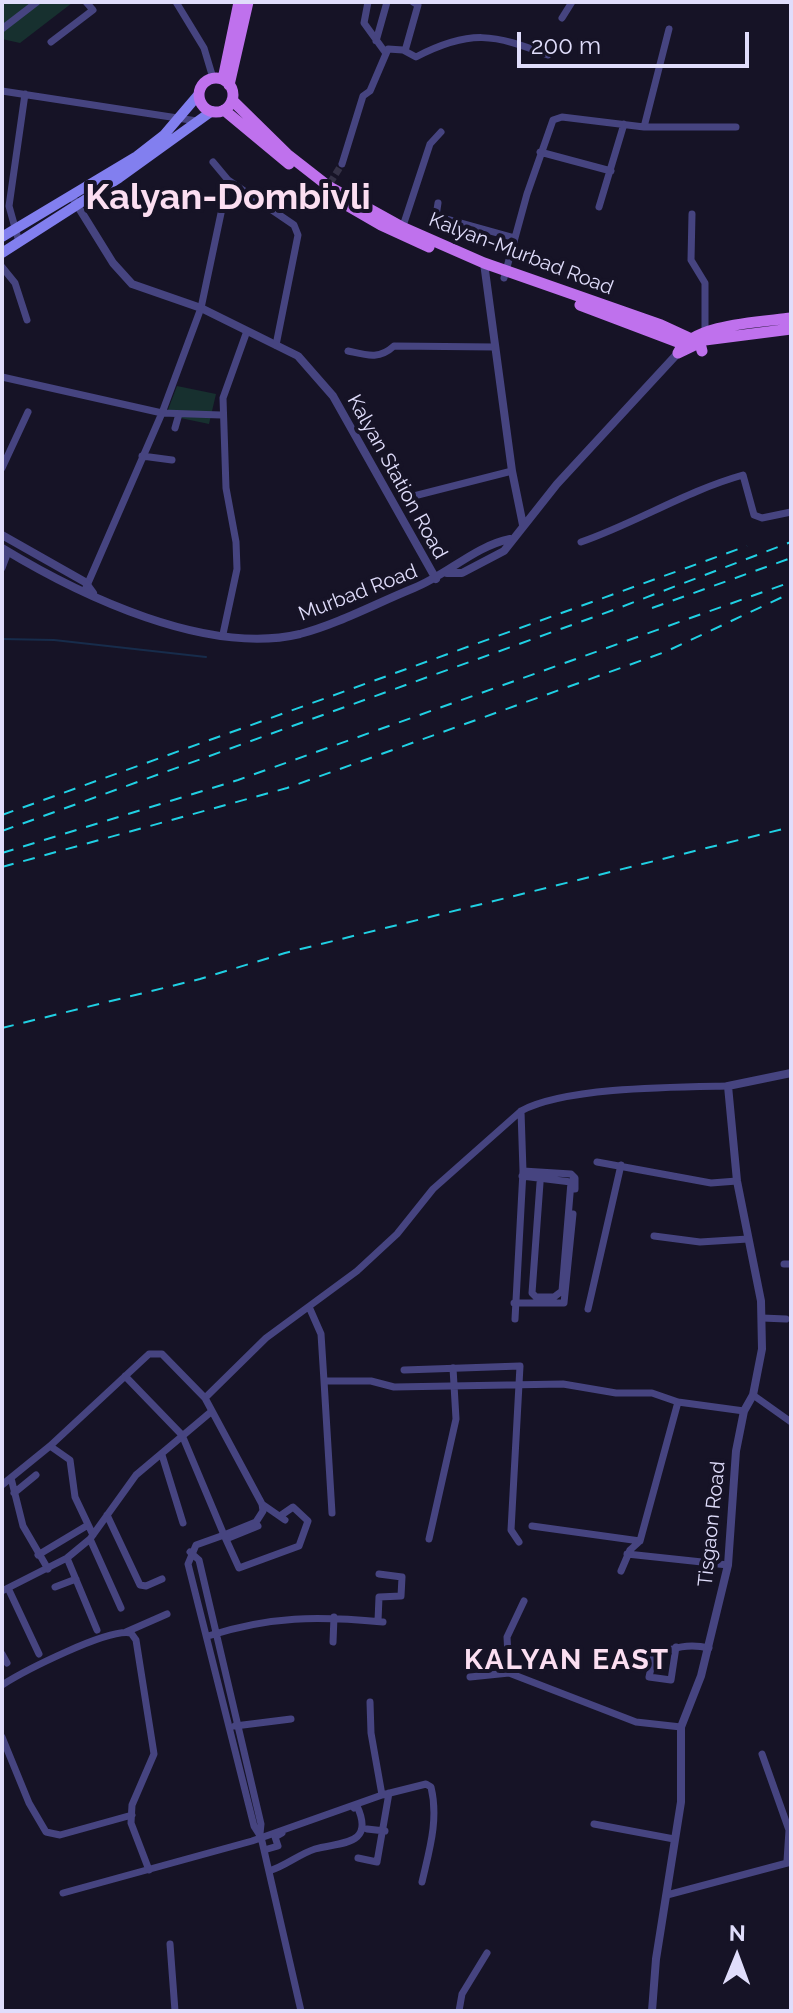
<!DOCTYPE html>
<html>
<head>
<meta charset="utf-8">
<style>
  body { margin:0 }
  #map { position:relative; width:793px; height:2013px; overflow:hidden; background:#161326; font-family:Raleway,sans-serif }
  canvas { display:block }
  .frame { position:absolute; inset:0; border:4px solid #e0ddfb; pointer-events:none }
  .north { position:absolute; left:697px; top:1917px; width:80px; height:80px; -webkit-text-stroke:6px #161326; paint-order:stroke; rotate:1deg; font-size:22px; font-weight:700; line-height:32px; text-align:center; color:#e0ddfb }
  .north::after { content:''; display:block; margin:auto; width:28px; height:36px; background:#e0ddfb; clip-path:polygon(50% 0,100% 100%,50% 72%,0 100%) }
  .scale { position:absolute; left:517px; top:32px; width:232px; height:36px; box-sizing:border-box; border:4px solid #e0ddfb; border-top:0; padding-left:10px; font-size:24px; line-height:28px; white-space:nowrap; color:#e0ddfb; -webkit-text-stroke:6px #161326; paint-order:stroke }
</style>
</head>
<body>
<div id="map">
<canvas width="793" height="2013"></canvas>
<div class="frame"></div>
<div class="north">N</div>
<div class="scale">200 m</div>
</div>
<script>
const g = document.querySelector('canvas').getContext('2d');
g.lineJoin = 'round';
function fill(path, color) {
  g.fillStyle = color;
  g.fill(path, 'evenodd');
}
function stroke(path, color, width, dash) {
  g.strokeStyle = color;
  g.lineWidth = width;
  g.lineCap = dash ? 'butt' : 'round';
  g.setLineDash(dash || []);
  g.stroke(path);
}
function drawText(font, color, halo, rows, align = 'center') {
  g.font = font + ' Raleway,sans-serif';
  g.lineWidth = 8;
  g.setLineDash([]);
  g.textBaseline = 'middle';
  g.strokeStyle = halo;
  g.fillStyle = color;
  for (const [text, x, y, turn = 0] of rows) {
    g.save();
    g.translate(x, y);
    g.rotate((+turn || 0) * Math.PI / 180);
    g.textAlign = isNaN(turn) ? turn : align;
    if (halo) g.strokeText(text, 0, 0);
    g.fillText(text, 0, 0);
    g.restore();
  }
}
const green = new Path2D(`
  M2 2H72V3L20 43 2 39Z
  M177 386 216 394 209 424 166 415Z`);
const stream = new Path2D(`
  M2 639 54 640 206 657`);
const minorTunnel = new Path2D(`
  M330 183 342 164`);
const minor = new Path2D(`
  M176 2 204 48 213 78
  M368 2 364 23 385 52
  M562 18 572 2
  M2 29 37 2
  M376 41 387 2
  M51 42 93 10 86 2
  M405 51 418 5 413 2
  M2 91 197 121
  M644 127 669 29
  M540 152 611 171
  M213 162 228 180 294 225 298 235 276 345
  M342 164 363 96 370 91 388 49 403 50 416 57C470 29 494 34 548 55
  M438 203 436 216 515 238
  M599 207 624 124
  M692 214 691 260 705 283V335
  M402 229 430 144 441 132
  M19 242 9 206 25 94
  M2 267 15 283 27 320
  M504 278 527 194 553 120 562 117 644 127H736
  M348 351C366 355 379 360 394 346L495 347
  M2 377 162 413 221 415
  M175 428 179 414
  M142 456 172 460
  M2 468 28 412
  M406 498 512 471
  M581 542C636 523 686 491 743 475L754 515 762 518 791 512
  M2 568 8 552
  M85 590 162 413 201 308 228 180
  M223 634 237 569 236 542 226 488 223 398 247 331
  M597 1162 711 1183 737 1181
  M523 1171 571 1174 575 1178V1189
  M522 1176 571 1182 562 1291 554 1297H536L532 1293 540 1183
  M654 1236 700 1242 748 1239
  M784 1264H791
  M514 1303H564L573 1214
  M310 1309 321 1334 324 1381H371L394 1387 563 1384 616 1393H652L678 1402 744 1411
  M588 1309 621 1165
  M762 1318 786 1319
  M515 1319 523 1171 521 1111
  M404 1370 520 1366 511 1530 519 1542
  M125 1376 182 1435 224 1535 196 1545 188 1564 254 1826 261 1837 301 2011
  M324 1381 332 1513
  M753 1395 791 1422
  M205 1398 266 1338 357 1271 397 1234 433 1189 521 1111C565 1087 675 1087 728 1086
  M50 1446 70 1460 75 1497 93 1535
  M162 1455 183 1523
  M11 1478 23 1526 48 1569
  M2 1485 50 1446 149 1354H162L205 1398 262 1504 263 1511 256 1522 224 1535 239 1568 299 1546 308 1521 293 1507 280 1516
  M14 1493 36 1475
  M262 1504 285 1520
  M107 1515 140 1585 146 1586 162 1579
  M532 1526 640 1541
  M90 1539 121 1608
  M226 1539 258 1526
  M429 1539 456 1419 453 1368
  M190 1552 199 1560 261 1824 260 1834
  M627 1554 702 1562
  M38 1555 88 1525
  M67 1558 97 1630
  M709 1563 728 1565
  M621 1571 630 1550 640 1541 678 1402
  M55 1587 76 1579
  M8 1588 39 1654
  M2 1591 67 1558 90 1539 136 1475 212 1411
  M524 1601 507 1637 509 1673 636 1722 681 1727
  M378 1621 379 1597 401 1596 402 1577 379 1574
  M126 1632 167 1614
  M208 1636C271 1616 317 1616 383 1622
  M333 1642 334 1617
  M676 1647 671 1680 649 1677 654 1655C674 1648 687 1643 709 1648
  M2 1654 7 1663
  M470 1677 509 1673
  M2 1685C24 1671 108 1628 131 1633L136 1640 154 1754 132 1805 131 1823 149 1870
  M370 1702 371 1733 382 1795
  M235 1726 291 1719
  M2 1737 29 1803 46 1832 60 1835 132 1815
  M762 1754 789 1830 787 1861
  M594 1824 674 1839
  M367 1829 385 1831
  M264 1850 278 1846 275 1837 282 1833
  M358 1858 377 1862 389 1793
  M269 1871C286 1866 299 1854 315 1849 338 1842 376 1847 357 1806L354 1808
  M63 1893 252 1841 382 1795 426 1784 431 1787C439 1820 429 1851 422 1882
  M667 1895 791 1862
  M170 1944 175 2011
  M459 2011 462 1994 487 1953`);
const tertiary = new Path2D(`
  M74 200 113 263 132 284 201 308 298 356 333 396 436 579
  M484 263 512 471 523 525
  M2 535 85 582 93 593
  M2 548C81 596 207 656 300 634 338 624 377 603 414 588 447 575 475 546 510 539
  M447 573H462L504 551 557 484 678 353
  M652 2011 656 1959 681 1802V1727L701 1676 728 1565 736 1451 744 1411 753 1395 762 1349 761 1301 737 1181 728 1086 791 1073`);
const secondary = new Path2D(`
  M2 237 137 156 164 135 199 94
  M2 253 119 178 212 111`);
const primary = new Path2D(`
  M199 95a17 17 0 1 1 34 0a17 17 0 1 1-34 0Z
  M223 79 239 2
  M229 85 248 2
  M232 100 287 154 328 186 402 227 484 263 661 325 700 343 702 351
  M224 110 289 164
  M324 192 381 225 429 247
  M580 305 683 344
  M678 353C691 324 762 322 791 318
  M678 353 705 340 791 329`);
const rail = new Path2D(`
  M652 608 791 558
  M2 815 747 546
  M2 831 616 609 791 542
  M2 853 238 780 791 582
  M2 867 287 788 665 652 791 593
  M2 1028 200 979 285 953 791 827`);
const streetNames = [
  ["Kalyan-Murbad Road",521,254,21],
  ["Kalyan Station Road",397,477,61],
  ["Murbad Road",358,593,-21],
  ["Tisgaon Road",712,1524,-84]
];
const districtNames = [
  ["KALYAN EAST",567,1661]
];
const townNames = [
  ["Kalyan-Dombivli",228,198]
];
fill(green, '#17302f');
stroke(stream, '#172c4b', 2);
stroke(minorTunnel, '#343146', 7, [7, 3.5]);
stroke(minor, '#464480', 7);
stroke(tertiary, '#464480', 8);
stroke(secondary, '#827fef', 10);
stroke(primary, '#bf71ed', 11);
stroke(rail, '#20d0e3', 2, [12, 10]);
drawText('20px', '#e0ddfb', '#161326', streetNames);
g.letterSpacing = '2px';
drawText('bold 28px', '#fbdef1', '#161326', districtNames);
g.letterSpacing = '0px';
drawText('bold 36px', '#fbdef1', '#161326', townNames);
</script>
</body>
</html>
